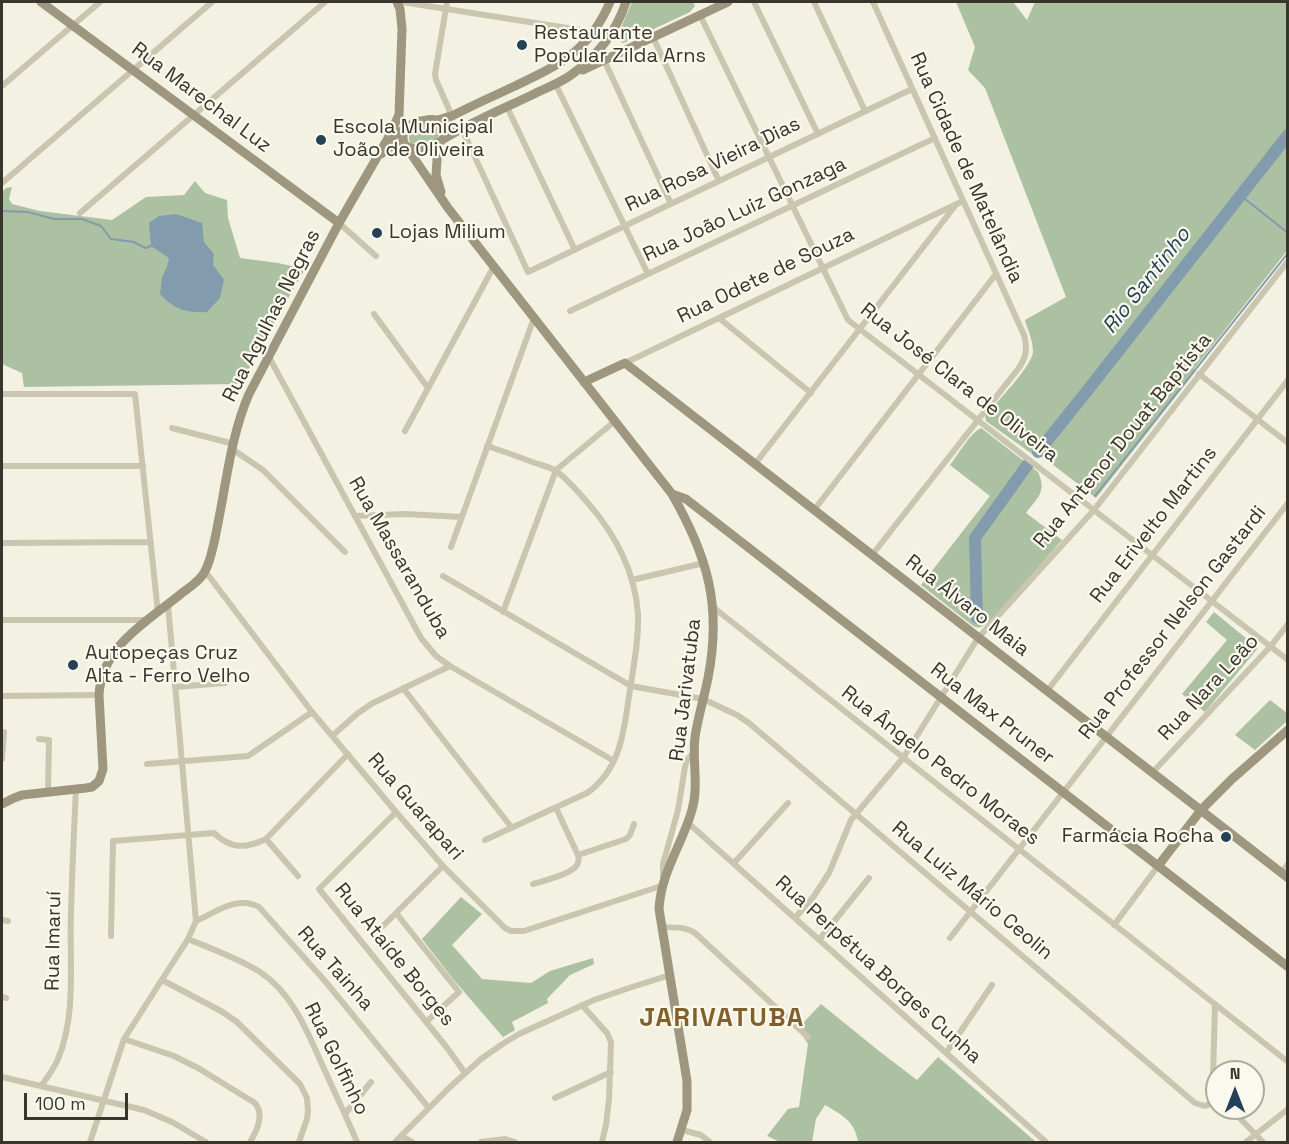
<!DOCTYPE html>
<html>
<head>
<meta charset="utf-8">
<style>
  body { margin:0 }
  #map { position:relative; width:1289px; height:1144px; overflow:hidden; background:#f2f1e2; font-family:"Space Grotesk",sans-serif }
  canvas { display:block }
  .frame { position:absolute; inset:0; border:3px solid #39352c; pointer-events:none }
  .north { position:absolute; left:1205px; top:1060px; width:60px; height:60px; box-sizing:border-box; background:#faf9ee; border:2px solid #adaba0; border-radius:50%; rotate:0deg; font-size:16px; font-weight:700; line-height:24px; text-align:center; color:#39352c }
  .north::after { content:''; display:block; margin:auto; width:21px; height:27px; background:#234259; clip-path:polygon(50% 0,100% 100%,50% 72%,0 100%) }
  .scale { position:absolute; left:24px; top:1093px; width:104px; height:27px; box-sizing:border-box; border:3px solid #39352c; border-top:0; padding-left:8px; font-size:18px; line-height:21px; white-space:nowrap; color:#39352c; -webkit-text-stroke:4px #faf9ee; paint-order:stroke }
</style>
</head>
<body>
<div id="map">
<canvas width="1289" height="1144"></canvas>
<div class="frame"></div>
<div class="north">N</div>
<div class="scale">100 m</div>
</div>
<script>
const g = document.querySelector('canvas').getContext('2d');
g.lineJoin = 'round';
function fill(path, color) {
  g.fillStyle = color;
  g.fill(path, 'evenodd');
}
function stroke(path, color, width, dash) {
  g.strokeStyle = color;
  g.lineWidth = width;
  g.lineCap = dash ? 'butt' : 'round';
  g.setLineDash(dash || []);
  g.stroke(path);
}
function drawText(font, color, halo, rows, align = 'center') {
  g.font = font + ' "Space Grotesk",sans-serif';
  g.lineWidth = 4.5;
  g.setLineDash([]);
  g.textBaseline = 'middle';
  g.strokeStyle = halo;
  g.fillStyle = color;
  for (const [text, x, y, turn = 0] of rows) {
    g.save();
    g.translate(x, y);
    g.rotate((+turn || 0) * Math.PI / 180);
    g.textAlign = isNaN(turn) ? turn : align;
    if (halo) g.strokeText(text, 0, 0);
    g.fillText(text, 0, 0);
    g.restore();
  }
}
const green = new Path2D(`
  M632 2H693L695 6 690 12 626 42 623 43 618 39V35Z
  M956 2H1013L1027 20 1035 2H1287L1286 252 1194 369 1195 372 1096 498 1043 457 1035 456 986 421 985 416C996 403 1032 366 1033 352 1033 340 1028 331 1025 320L1066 297 985 88 968 70 975 47Z
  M427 123C437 125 443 129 437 140L431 142 411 143 409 140V134L422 125Z
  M195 181 205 193 227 200 228 218 240 258 278 263 305 269 260 347 241 384 24 387 22 373 2 364V192L6 188 12 187 9 199 12 204 40 211 112 220 146 197 184 195Z
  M981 428 1038 472C1047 492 1038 497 1026 513L1062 540C1050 553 992 625 981 627 977 628 975 627 972 625L921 585 990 496 950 465C958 455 970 433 981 428Z
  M1214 612 1258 648 1205 712 1182 694 1227 640 1206 622Z
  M1270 700 1287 713V721L1255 750 1235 735Z
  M461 897 482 914 452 945 482 979 531 983 550 971 593 958 594 964 570 975 547 999 548 1003 512 1022 515 1030 503 1037 453 979 422 939Z
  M821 1004 879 1051 917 1080 938 1057 1036 1142H858C855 1121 842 1115 825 1105L816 1119 812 1142H780L767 1136 788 1109 799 1107 808 1044 801 1033 803 1023Z`);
const water = new Path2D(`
  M176 214 202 223 204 242 214 254 213 265 224 280 220 298 207 312C186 313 175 310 160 294L162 277 167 267 169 258 151 246 149 223 159 216Z`);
const stream = new Path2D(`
  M1240 195 1288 233
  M2 211 28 212 54 219H82L101 226 111 239 134 242 145 248 151 246
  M1095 496 1288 253`);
const river = new Path2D(`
  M1038 452 1083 396 1288 135
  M977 618 975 538 1028 464`);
const street = new Path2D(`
  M402 2 593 32
  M447 2 435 74 436 80 452 116
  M754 2 818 134
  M814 2 865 111
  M700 15 848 320 1288 660
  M653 37 719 181
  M604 60 671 204
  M555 83 648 274
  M2 86 100 2
  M507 107 575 250
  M462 129 528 272 912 89
  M2 183 212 2
  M80 213 325 2
  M339 223 376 256
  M570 311 935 138
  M374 314 428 388
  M719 318 811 393
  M269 357 421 638 436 656 450 666 614 761
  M625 363 963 201
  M1199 374 1288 443
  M2 394H135L158 613
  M172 428 234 444
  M405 431 494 266
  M232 449 263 470 345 552
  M755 464 955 206
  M2 466H143
  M814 510 996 274
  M355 516 405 514 462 517
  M2 543 151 542
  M451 547 534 318
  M872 555 1018 369C1026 358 1028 349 1024 335L873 2
  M205 571 312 712 396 812 443 866 505 928 511 931H524L661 886
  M443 576 631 686 703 699 737 715 749 723 1195 1103 1205 1106 1217 1101
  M632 580 704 563
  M713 607 1288 1062
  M503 612 556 470 615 421
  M2 620H145
  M175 687 225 683
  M403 688 512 828
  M1047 691 1288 380
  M2 696 99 695
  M332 736 358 713 373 703 450 666
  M39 739 49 740 48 792
  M2 759 4 732
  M147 764 248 756 312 712
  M1152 773 1270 647 1288 624
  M396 812 319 889 448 1049 465 1073
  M687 822 1046 1142
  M266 839 298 876
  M485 840 587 793C620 770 624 732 629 696 633 669 639 641 638 614 635 572 615 534 588 503 581 495 565 477 556 471 550 467 541 465 535 463 519 457 503 451 487 446
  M578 855 626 839 630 835 634 824
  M734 863 788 803
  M1281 873 1288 864
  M663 876V864L678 810 685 767 687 760 694 752
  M533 884C543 881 572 874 577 865 579 862 579 859 578 855L556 808
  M396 913 459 992 426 1022
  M795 918 814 896 829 873 851 820 903 758 978 638 1094 510 1288 261
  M2 920 8 921
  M196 921C216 912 238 895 259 907L325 981 428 1107
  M1114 925 1158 866
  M383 926 443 866
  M661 927C673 928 685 926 695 933L808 1037
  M111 936 113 841 214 833C231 849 245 849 266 839L348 754
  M950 938 1288 503
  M188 939C212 949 238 958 260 972 294 994 309 1036 325 1071 336 1095 347 1118 357 1142
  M819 940 869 878
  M162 980 221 1011 237 1022 300 1084 307 1098 308 1111 307 1119 299 1142
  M2 997 6 998
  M1215 1004 1213 1077 1214 1084 1217 1094
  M582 1005 607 1033 611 1042 609 1099 606 1125 602 1142
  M124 1039 174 1056 198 1068 255 1103C265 1115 257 1131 250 1142
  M946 1053 992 985
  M2 1077 144 1110 172 1122 206 1142
  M41 1086C47 1078 54 1069 58 1059 77 1014 69 961 71 913 72 872 74 831 76 789
  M555 1098 611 1072
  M1230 1108 1263 1142
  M345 1114 371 1082
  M682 1130 701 1135 710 1142
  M401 1136 412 1142
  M90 1142 124 1039 188 939 196 921 168 605
  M395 1142 450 1087 481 1059 501 1045 519 1034 594 1000 629 988 670 975
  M481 1142 505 1139 515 1142
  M1246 1142 1288 1109`);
const secondary = new Path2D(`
  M41 2 339 223
  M610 2C589 51 561 64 515 86 494 96 473 105 452 116 447 117 442 119 437 120 434 120 430 119 427 120 413 121 397 130 405 145L448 208 672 494C708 557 722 606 708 678 704 698 698 717 695 737 692 761 699 786 692 810 682 845 661 872 659 909L687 1081V1110L677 1142
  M583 70 728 2
  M388 138 399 115 402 29 400 9 397 2
  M442 140C471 122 503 109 534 94 546 88 560 83 571 75 598 56 616 32 626 2
  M438 145 436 175 441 192
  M406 146C425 155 462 138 437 120
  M381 154 388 148 404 143
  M584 382 625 363 1288 878
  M672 494 686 499 1288 967
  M2 804 14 798 22 795 86 788 92 787 99 781 103 769 99 695C102 645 147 622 182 593 190 587 201 580 205 571 212 559 216 533 219 518 227 477 232 433 249 394L339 223 387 140 406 128
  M1158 866 1201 810 1232 779 1288 730`);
const markers = [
  [522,45,6,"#234259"],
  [321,140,6,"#234259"],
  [377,233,6,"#234259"],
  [73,665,6,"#234259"],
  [1226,837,6,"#234259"]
];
const poiNames = [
  ["Restaurante",534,34],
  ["Popular Zilda Arns",534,57],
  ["Escola Municipal",333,128],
  ["João de Oliveira",333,151],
  ["Lojas Milium",389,233],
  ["Autopeças Cruz",85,654],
  ["Alta - Ferro Velho",85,677],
  ["Farmácia Rocha",1214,837,"right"]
];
const streetNames = [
  ["Rua Marechal Luz",201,98,37],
  ["Rua Rosa Vieira Dias",713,165,-26],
  ["Rua Cidade de Matelândia",966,168,66],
  ["Rua João Luiz Gonzaga",745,210,-25],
  ["Rua Odete de Souza",766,276,-26],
  ["Rua Agulhas Negras",272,316,-63],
  ["Rua José Clara de Oliveira",959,383,38],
  ["Rua Antenor Douat Baptista",1123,441,-51],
  ["Rua Erivelto Martins",1154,525,-52],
  ["Rua Massaranduba",399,558,60],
  ["Rua Álvaro Maia",967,606,38],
  ["Rua Professor Nelson Gastardi",1173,623,-52],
  ["Rua Nara Leão",1209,688,-47],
  ["Rua Jarivatuba",686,690,-83],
  ["Rua Max Pruner",992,714,38],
  ["Rua Ângelo Pedro Moraes",940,766,38],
  ["Rua Guarapari",415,807,49],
  ["Rua Luiz Mário Ceolin",972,891,40],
  ["Rua Imaruí",54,941,-89],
  ["Rua Ataíde Borges",394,955,51],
  ["Rua Tainha",335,969,49],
  ["Rua Perpétua Borges Cunha",878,970,42],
  ["Rua Golfinho",336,1059,64]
];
const waterNames = [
  ["Rio Santinho",1147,281,-52]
];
const districtNames = [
  ["JARIVATUBA",722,1019]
];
fill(green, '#abc1a2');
fill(water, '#829cae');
stroke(stream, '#829cae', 2);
stroke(river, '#829cae', 12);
stroke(street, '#cac5ae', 6);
stroke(secondary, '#9e967f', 9);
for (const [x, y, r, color] of markers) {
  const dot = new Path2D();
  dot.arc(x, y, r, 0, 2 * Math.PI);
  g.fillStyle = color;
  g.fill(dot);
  stroke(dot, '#faf9ee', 2);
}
drawText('20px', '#39352c', '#faf9ee', poiNames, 'left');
drawText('20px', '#39352c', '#faf9ee', streetNames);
drawText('italic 21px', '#234259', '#faf9ee', waterNames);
g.letterSpacing = '1.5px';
drawText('bold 26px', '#846029', '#faf9ee', districtNames);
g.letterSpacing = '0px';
</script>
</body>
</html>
